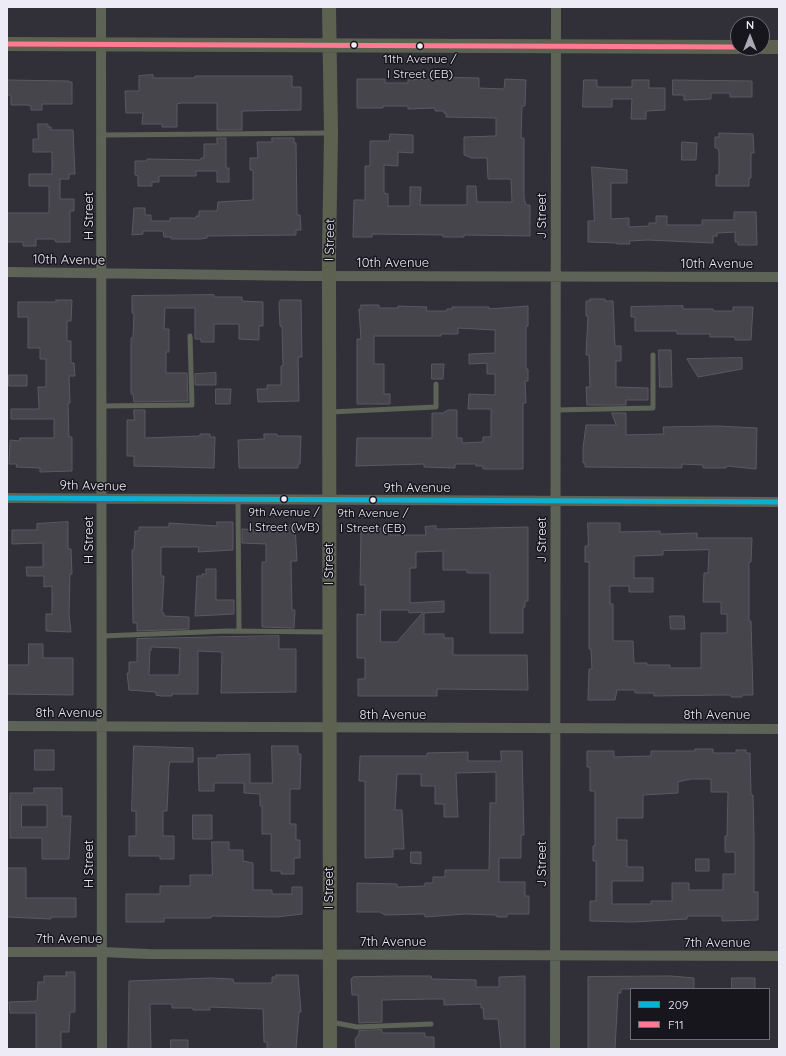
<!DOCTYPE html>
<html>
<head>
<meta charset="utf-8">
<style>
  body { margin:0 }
  #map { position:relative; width:786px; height:1056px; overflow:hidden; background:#313038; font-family:Quicksand,sans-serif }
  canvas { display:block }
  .frame { position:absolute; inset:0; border:8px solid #edebf5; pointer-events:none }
  .legend { position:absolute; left:630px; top:988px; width:140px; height:52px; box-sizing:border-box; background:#17161d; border:1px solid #6d6b73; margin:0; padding:5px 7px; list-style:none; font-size:12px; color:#edebf5 }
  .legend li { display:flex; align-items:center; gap:8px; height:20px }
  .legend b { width:20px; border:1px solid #6d6b73 }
  .north { position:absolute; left:730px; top:16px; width:40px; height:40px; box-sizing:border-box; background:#17161d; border:1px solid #6d6b73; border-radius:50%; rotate:0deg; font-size:11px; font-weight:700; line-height:16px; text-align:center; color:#edebf5 }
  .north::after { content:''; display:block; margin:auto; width:14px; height:18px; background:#abaab3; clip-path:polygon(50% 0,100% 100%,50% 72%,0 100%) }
</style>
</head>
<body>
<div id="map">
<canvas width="786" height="1056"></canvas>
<div class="frame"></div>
<ul class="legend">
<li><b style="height:5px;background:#0dafd3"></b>209</li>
<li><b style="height:5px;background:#fe7a93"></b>F11</li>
</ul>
<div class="north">N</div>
</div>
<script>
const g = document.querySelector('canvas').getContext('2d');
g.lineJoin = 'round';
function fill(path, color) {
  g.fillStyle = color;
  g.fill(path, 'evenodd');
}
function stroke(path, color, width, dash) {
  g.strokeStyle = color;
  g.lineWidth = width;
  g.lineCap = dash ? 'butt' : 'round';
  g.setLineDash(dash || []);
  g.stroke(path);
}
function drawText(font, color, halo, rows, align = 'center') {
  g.font = font + ' Quicksand,sans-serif';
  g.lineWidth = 3;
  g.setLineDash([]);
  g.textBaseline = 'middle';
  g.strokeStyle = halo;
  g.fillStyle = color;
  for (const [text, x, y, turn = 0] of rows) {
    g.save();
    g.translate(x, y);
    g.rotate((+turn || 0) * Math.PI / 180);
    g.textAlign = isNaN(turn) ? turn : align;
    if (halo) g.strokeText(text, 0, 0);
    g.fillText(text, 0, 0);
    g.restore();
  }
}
const building = new Path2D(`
  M153 75V78H195V76H292V87H301V110L242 111V130H217V103H181L177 104V127H162V124H142L143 113H126L125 91H139V76Z
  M432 77 479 78V88L504 89 505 79 526 80 525 106H522L521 138H524V198L526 205H530V236L464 235V237H443V235L372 234V237H353L354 200H365V166H370V141H389L390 134 413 135V153L398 152V166L384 165V193L388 194V206H410V187H421L420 205H467V186H476L477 202H512L511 179H488L487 158H472L464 155V137L496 136V118L446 117V113H444V111H435V108L408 109V106H383V108H357V79H385V83H408V80L431 79Z
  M7 80 69 81V82H72V104H42V110H31V106L27 105H11V95H7Z
  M584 80H597V87H632V80H649V88H665V110L646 111V119H631L632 99H612V107H583Z
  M673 80 752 81V97H730V93H711V99L684 100V95H673Z
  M38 124H48V127H51V130H73L75 174H69V179H60V199H74V211H70V242H56L54 239H36V246H23V242H7V213H49V186H29V174H52V152H33V139H38Z
  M719 133 753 134 754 153H751V178H749V186H716V175H719V153L718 148H715V137H719Z
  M217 138H226V168H229V182H217V171H196V176H159V182H152V186H138V176L135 175V161H147V159L201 160V158H204V144H217Z
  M272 138H294V143H296L297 215H300L301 230H296V235L207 236V238L201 239H171V237H164L163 231H143V234L132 235 134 208H145V215H151V221H170V218H196V216H199V211H217L218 202 253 200V170H250V158H258L257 142H272Z
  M682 142 697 143 696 160H682Z
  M592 167 627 170V183H611V219L629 218V227L649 226V223H656V216H667V225H702V220H734V212H756L757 245H738V242H735V232L717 233V236H713V243L648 240 629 241 630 244H617V243L588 242V221H594Z
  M214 295V297H242V301L263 302V326H259V340L239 339V324H214V342H201V339H195V308H165L164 329H169V352H166V373H187L188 401 134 402 133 394H131V338H133L134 313H132V296Z
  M590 299H605V301H613L615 346H621V361H616V387L648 388V400H626V405H587L586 387H590L589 355H586L588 316H586V301H590Z
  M56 300H72L71 321H67V341H71V363H74L75 376H69L70 403H68L69 437H72V471L40 472V468L16 467 17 464H9L10 440 19 441 20 438H54V419H11V409H39L38 387H46V359H40V348H28V317H18V302H56Z
  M281 300H301L302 357H298L299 401 258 402 257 389H267V385H281V366H283L282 327 280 326 279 302Z
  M361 305H379V308H398V306L427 307 426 311H447V309H452V307H489V309L528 306V326H526V369H528V381H525L526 403H523V469H483V466H476V464H455V468L424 467V464L356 466 357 438H432V413H443L448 410H457V438H462V443L483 442V437H491V409H468L469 394 495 395V374H487V363L469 364V354L495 353V330L458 328V334H441V336H374V364H384V394H390V404H357V339H361L359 309H361Z
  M683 306V309H713V311H733V307H753L751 340H735V337H710V334H677V331H635V317H631V307Z
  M659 350H671L672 387H660Z
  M742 358V369L698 377 687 359Z
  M432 364H444L443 379H432Z
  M216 373V385H195V374Z
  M9 375H27V386H9Z
  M216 389H231L230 404H216Z
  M134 410H145V438L200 436V434H210V437H215L214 468 134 466V456H127V420H134Z
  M612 413H626V435L664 434 663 427 718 426 757 428 756 469 727 466 726 468H703V465L682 464V468L585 467V463H583V448L586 425H616Z
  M264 434H277V436H301L300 464H298V468H239L238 440 264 439Z
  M68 522V549H71L72 574H70L69 614 71 632 46 631V614H52V586L44 587V576H27L26 567H43V543L12 544V530H37V524Z
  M217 522H233V550L198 552 199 547H161V576H164L162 613H164V616L189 617V629L137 631V623H133L132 550H134L135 531H139V527H169V523L217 526Z
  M588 523H620V532L660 531V534H666L697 533V538H752L751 562H749V621H751L753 695H742V697H731V695H722L654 696V693H635V690H617L615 700H588L589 669H592L591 649H589V562H585V546H588ZM709 550 708 573H704L703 602H721V614H727V633H701V668H670V665H647V663H634L633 641H613V604H610V586H629V592H653V578H634V556L663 555V551Z
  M259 525H295L297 561H291L292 610H295L294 628 262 627V562H266V544L242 543V529L259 530Z
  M436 526V529H442L528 527V601H525V607H523V633H490V573H467V570H443V551L416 552V568H410V603L444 601V612L424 613V634H444V638H453V655H527L528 690 437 689V696H358V679H365V658H357V614L365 615V585H360L361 528H390V535H426L425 527ZM381 610H409V613L423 612 397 642H381Z
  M206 569H216V600H234V614L195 616 197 576H202V574H206Z
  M670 616H684L685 629H671Z
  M279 636V649H296V692L221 693 222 652 198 651V694H172V696H161L156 695V692L129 690 127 673H129V662H137V639ZM151 647 180 648 179 675H149L150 650H151Z
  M29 644H43V658H73V695L7 694V665H28Z
  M134 746 193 748V762H170L169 766 167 811H163V836H174V859H160V856H129V836H136V811H132Z
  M272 746H298V754H301L300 789H290V824H296V840H300V858H294V874H281V871H271V834H262V806H260V794L244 793V783H214V791H199L198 758H217V755L250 754V783H272Z
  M695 749H713V753H736V750H746V753H750L751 795H753L754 836V892H758V920L722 921V916H687V919L668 920 633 922 590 921V901H596V861H593V846H595V791H590V767H587V751H614V757L651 756V751H695ZM692 779H711V792H728L727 836H725V852H735V874H723V890H689V883H672V901H651V904H612V881H643V867H627V840H617V818H643V795L678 793V782Z
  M35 750H54V770H35Z
  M501 751H522L524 835H521V858H499V882H525V896H529V914H507V917H497L496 915 465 914 425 917V914L385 915 380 912H357V883L397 884V887L425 886V883H433V877H445V870H489L490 803H496V772L456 773 458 817H444V804H435V786H421V774H397L395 810H402L404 849H393V857L365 858V781H359L360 756H427V753L468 752V761H501Z
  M34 788H62V816H71L69 859H42V838H10V793H34ZM22 805H47V827H22Z
  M193 815H212V839H193Z
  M212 842H229V850H243V861L253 863V890H272V894H292V887H302V914L277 917 211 916V918H164V922H126V894H160V886H190V875H212Z
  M411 852H421V864L411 863Z
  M696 859H709V871H696Z
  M7 868H26V898H76V917H51V919L7 917Z
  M66 972H75V1012H70L69 1032H61V1049H36V1013H10L9 1002 37 1001 38 982H44V976H66Z
  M276 975H298L301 1012H299L296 1049H267V1042H264L263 1009 210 1007V1010H193V1008H172V1004H150L151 1049H128L129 981 210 978 233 979 234 983H272V977H276Z
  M402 976H431L432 979 476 980V987H499V977L525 976V1049H501L498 1019H484L483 1008H481V1004L444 1005V999H432L382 1000V1022L359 1023 358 995H352L351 979 353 977Z
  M671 976 694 978V989H621V993H618L615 1049H588V977Z
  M732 978H755V989H732Z
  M382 1030V1033H425V1037H434V1049H356L355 1039 359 1034V1031Z
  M171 1040H188V1049H171Z`);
const lane = new Path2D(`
  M102 135 331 133
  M102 406 192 405 190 336
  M555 410 653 408V355
  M330 412 436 407V384
  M238 500 239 631
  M102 636 227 631 329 632
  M331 1022 357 1027 431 1024`);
const street = new Path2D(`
  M101 7 102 1049
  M7 272 310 276 779 277
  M7 498 779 502
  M7 726 779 729
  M7 952H102L148 954 779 956
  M555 1049 556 7`);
const secondary = new Path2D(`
  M329 7 331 133 329 254 330 1049
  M7 44 738 47
  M762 47H779`);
const bus1 = new Path2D(`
  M7 498 779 502`);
const bus2 = new Path2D(`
  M7 44 738 47`);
const markers = [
  [354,45,3.5,"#edebf5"],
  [420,46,3.5,"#edebf5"],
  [284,499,3.5,"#edebf5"],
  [373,500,3.5,"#edebf5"]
];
const busNames = [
  ["11th Avenue /",420,59],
  ["I Street (EB)",420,74],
  ["9th Avenue /",284,512],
  ["I Street (WB)",284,527],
  ["9th Avenue /",373,513],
  ["I Street (EB)",373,528]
];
const streetNames = [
  ["H Street",89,216,-90],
  ["J Street",542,216,-90],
  ["I Street",330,240,-89],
  ["10th Avenue",69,260,1],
  ["10th Avenue",393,263],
  ["10th Avenue",717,264],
  ["9th Avenue",93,486,1],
  ["9th Avenue",417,488],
  ["H Street",89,540,-90],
  ["J Street",542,540,-90],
  ["I Street",329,564,-90],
  ["8th Avenue",69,713],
  ["8th Avenue",393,715],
  ["8th Avenue",717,715],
  ["H Street",89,864,-90],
  ["J Street",542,864,-90],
  ["I Street",329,888,-90],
  ["7th Avenue",69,939],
  ["7th Avenue",393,942],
  ["7th Avenue",717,943]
];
fill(building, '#46454b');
stroke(building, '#5b5960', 1);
stroke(lane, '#5e6357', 5);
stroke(street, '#5e6357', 10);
stroke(secondary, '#5d6250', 14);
stroke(bus1, '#0dafd3', 5);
stroke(bus2, '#fe7a93', 5);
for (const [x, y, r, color] of markers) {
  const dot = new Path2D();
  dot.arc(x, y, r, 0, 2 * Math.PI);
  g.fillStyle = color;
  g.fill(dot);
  stroke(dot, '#17161d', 1.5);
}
drawText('12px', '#edebf5', '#17161d', busNames);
drawText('13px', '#edebf5', '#17161d', streetNames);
</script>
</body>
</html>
